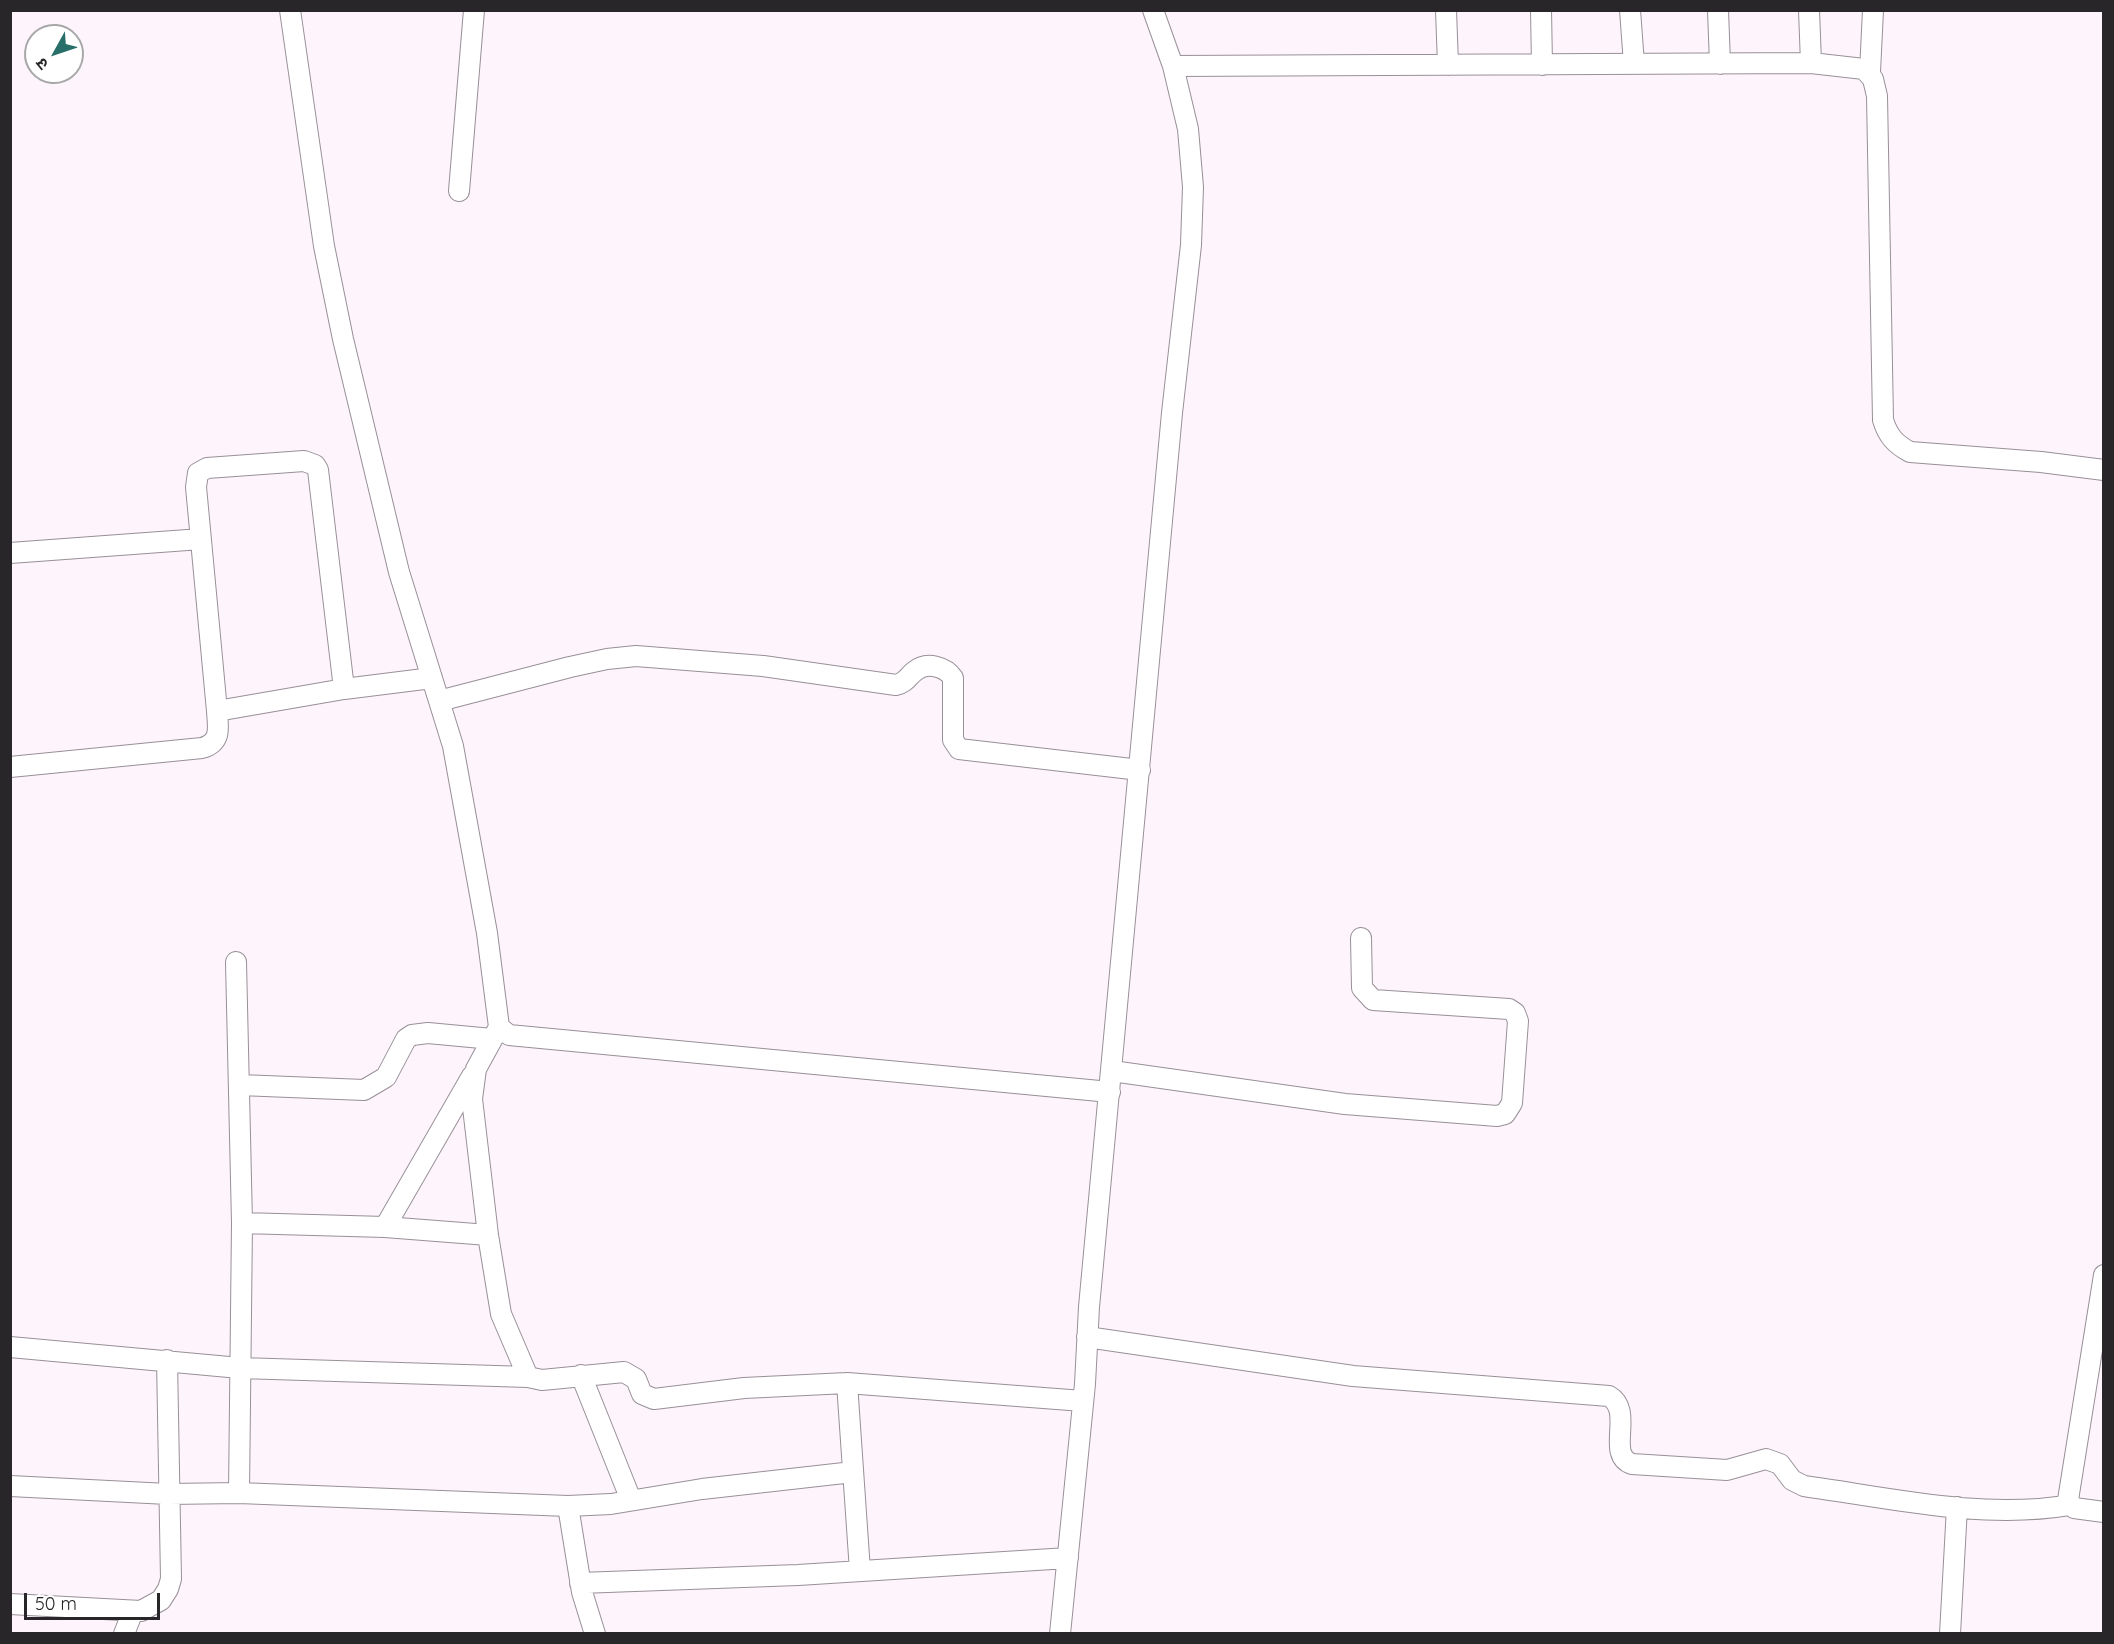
<!DOCTYPE html>
<html>
<head>
<meta charset="utf-8">
<style>
  body { margin:0 }
  #map { position:relative; width:2114px; height:1644px; overflow:hidden; background:#fdf4fc; font-family:Quicksand,"Noto Sans Devanagari",sans-serif }
  canvas { display:block }
  .frame { position:absolute; inset:0; border:12px solid #292629; pointer-events:none }
  .north { position:absolute; left:24px; top:24px; width:60px; height:60px; box-sizing:border-box; background:#fff; border:2px solid #a9a8a9; border-radius:50%; rotate:230deg; font-size:16px; font-weight:700; line-height:24px; text-align:center; color:#292629 }
  .north::after { content:''; display:block; margin:auto; width:21px; height:27px; background:#276f68; clip-path:polygon(50% 0,100% 100%,50% 72%,0 100%) }
  .scale { position:absolute; left:24px; top:1593px; width:136px; height:27px; box-sizing:border-box; border:3px solid #292629; border-top:0; padding-left:8px; font-size:18px; line-height:21px; white-space:nowrap; color:#292629; -webkit-text-stroke:4px #fff; paint-order:stroke }
</style>
</head>
<body>
<div id="map">
<canvas width="2114" height="1644"></canvas>
<div class="frame"></div>
<div class="north">उ</div>
<div class="scale">50 m</div>
</div>
<script>
const g = document.querySelector('canvas').getContext('2d');
g.lineJoin = 'round';
function stroke(path, color, width, dash) {
  g.strokeStyle = color;
  g.lineWidth = width;
  g.lineCap = dash ? 'butt' : 'round';
  g.setLineDash(dash || []);
  g.stroke(path);
}
const minor = new Path2D(`
  M290 10 324 246 343 339 399 572 453 746 487 933 499 1027 509 1035 1110 1092
  M1446 10 1448 65
  M1541 10 1542 65
  M1630 10 1634 64
  M1718 10 1720 64
  M1809 10 1811 63
  M1173 66 1811 63 1864 69 1873 79 1877 96 1883 420C1888 436 1895 444 1910 452L2041 462 2104 470
  M1870 72 1873 10
  M459 191 474 10
  M10 553 201 539
  M439 701 570 667 607 659 636 656 763 666 896 685C906 683 908 676 915 671 927 661 946 667 953 678V740L959 749 1140 770
  M217 711 344 689 432 678
  M10 767 202 748C222 742 218 728 217 711L196 487 198 473 207 468 304 461 315 465 318 470 344 689
  M236 962 242 1223 239 1493
  M499 1027 476 1069 472 1099 488 1235 501 1314 528 1377 542 1380 624 1372 636 1379 642 1394 654 1399 744 1388 847 1383 1083 1401
  M1112 1071 1345 1104 1497 1116 1505 1114 1512 1103 1518 1021 1515 1013 1509 1009 1373 1000 1362 988 1361 938
  M240 1085 364 1090 386 1077 406 1039 412 1035 428 1033 492 1039
  M242 1223 385 1227 488 1235
  M385 1227 472 1076
  M2104 1275 2068 1500 2074 1508 2104 1512
  M1087 1337 1353 1376 1609 1396C1635 1411 1605 1455 1632 1464L1727 1470 1766 1459 1780 1464 1792 1480 1804 1486C1890 1498 1983 1520 2070 1505
  M10 1347 240 1368 528 1377
  M581 1375 631 1500
  M847 1383 860 1571
  M10 1486 168 1494 239 1493 568 1506 611 1504 702 1489 853 1472
  M568 1506 582 1592 595 1634
  M580 1583 798 1575 1068 1558
  M10 1604 141 1611 161 1600 168 1589 171 1579 167 1360
  M124 1634 133 1611
  M1060 1634 1085 1384 1089 1307 1172 413 1191 245 1193 187 1188 129 1173 66 1153 10
  M1950 1634 1957 1507`);
stroke(minor, '#989097', 22);
stroke(minor, '#fff', 20);
</script>
</body>
</html>
